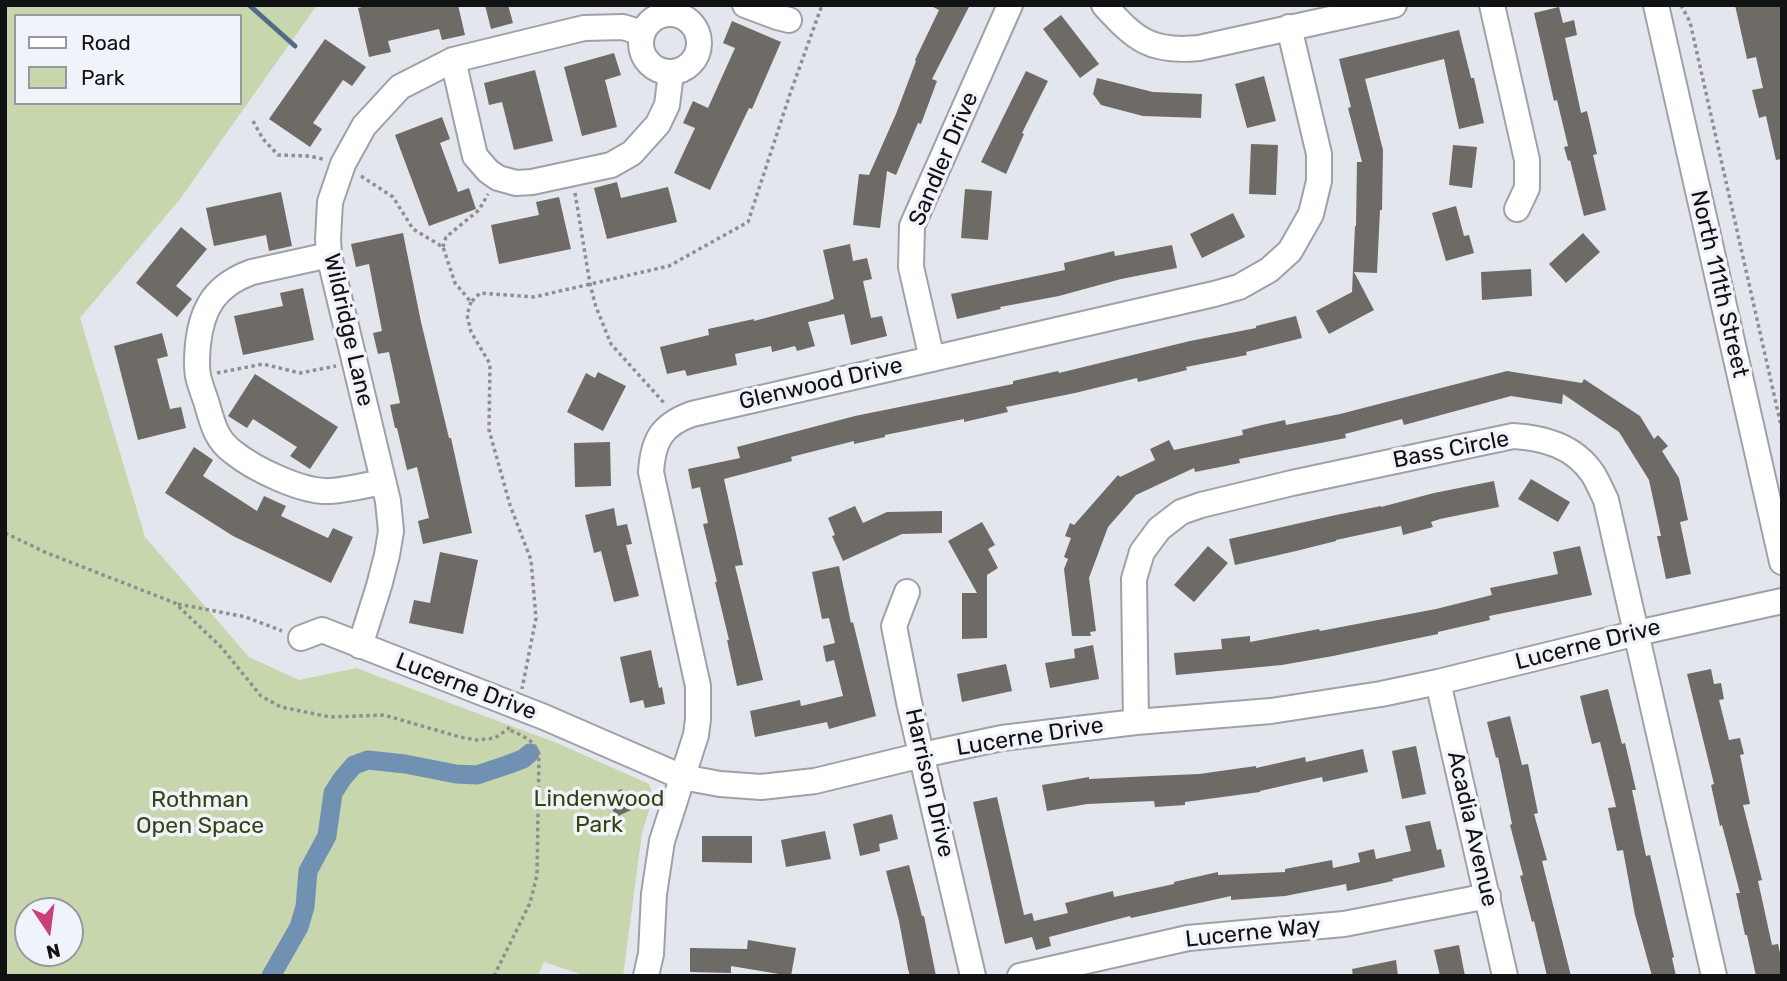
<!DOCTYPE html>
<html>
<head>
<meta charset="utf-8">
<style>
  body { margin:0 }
  #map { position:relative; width:1787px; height:981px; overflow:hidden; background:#e3e6ec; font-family:Rubik,sans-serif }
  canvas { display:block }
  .frame { position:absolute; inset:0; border:7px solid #111214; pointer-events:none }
  .legend { position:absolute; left:14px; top:14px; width:228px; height:91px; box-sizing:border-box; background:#f0f3fa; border:2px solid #97999e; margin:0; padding:9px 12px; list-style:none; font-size:21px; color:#111214 }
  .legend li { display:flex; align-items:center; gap:14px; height:35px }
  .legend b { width:35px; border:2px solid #97999e }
  .north { position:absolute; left:14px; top:897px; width:70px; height:70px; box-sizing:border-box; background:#f0f3fa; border:2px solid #97999e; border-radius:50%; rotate:167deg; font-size:19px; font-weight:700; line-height:28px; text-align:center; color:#111214 }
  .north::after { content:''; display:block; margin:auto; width:24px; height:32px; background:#c83f7a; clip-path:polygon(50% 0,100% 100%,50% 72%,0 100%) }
</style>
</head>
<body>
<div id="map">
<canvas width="1787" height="981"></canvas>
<div class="frame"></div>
<ul class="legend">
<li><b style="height:9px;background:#fff"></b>Road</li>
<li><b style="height:19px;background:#c7d6ad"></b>Park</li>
</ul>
<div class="north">N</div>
</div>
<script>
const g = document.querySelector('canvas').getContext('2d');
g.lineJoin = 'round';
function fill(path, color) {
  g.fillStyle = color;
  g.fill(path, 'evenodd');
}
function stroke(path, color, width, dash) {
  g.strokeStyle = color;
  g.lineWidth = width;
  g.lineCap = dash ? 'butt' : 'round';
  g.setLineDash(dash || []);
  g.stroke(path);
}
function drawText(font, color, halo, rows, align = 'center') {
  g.font = font + ' Rubik,sans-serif';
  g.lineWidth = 7;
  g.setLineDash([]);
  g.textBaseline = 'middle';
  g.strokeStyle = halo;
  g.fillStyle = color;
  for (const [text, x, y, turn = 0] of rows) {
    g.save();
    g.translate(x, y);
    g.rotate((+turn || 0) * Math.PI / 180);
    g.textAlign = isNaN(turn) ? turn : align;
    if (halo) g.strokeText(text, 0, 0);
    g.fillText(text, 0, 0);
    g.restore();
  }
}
const green = new Path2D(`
  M5 5H317L180 199 80 318 145 537 249 657 299 680 356 668 557 743 649 784 653 797 642 833 623 976H586L544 962 538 976H5ZM16 16H240V103H16ZM28 911H70V953H28Z`);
const stream = new Path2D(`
  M249 5 295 46`);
const canal = new Path2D(`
  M271 976 299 927 305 907 308 871 327 836 333 793 342 779 354 765 368 760 405 764 456 774 477 775 507 765 523 759 530 753`);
const building = new Path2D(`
  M371 5H458L465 35 442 40 439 29 388 41 391 52 369 57 358 8Z
  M485 5H508L513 23 491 29Z
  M929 5H970L932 79 937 81 921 124 918 123 896 175 887 171 880 228 853 225 859 174 869 175 896 114 916 61 915 60 939 10Z
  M1735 5H1782V159L1776 160 1766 116 1759 118 1752 90 1763 88 1756 57 1747 59Z
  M1559 7 1563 23 1574 20 1577 35 1565 38 1581 113 1587 111 1597 154 1593 155 1606 210 1584 216 1570 160 1568 161 1564 147 1568 146 1557 100 1554 101 1534 13Z
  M1061 15 1099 64 1080 78 1043 29Z
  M732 21 781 42 752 109 749 108 710 190 674 173 695 128 683 123 693 101 708 108 735 48 723 43Z
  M1459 30 1471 78H1474L1484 123 1459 129 1444 59 1365 79 1383 150 1382 210H1380L1377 273 1354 272 1374 310 1329 334 1316 311 1352 292 1355 226H1356L1357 162H1362L1348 108 1351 107 1339 59Z
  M325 39 366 67 352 86 343 80 313 123 322 129 310 147 269 119Z
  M614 53 621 75 605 80 617 127 582 136 564 67Z
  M535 70 553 141 514 150 502 102 489 105 484 83Z
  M1026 71 1048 81 1022 133 1024 134 1006 174 981 162Z
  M1264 76 1276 121 1247 128 1235 84Z
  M1097 78 1153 92 1202 94 1201 118 1143 116 1101 105 1093 94Z
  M442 117 450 139 440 143 458 192 469 188 476 209 429 226 395 135Z
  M1251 144 1278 145 1276 195 1249 194Z
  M1453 145 1477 147 1472 188 1449 185Z
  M617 182 621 198 668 187 677 222 607 239 594 188Z
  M965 189 992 191 988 240 961 238Z
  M281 192 292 246 269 251 266 235 214 246 206 208Z
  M559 197 571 249 499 264 491 225 539 215 536 202Z
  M1456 206 1464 236 1469 235 1474 253 1446 261 1432 213Z
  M1233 213 1245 237 1202 258 1190 234Z
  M181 227 207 249 176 286 192 299 177 317 136 283Z
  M403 233 421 322 449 438H451L472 533 423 544 418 521 429 518 417 467 407 470 397 428H395L390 405 400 403 389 352 378 354 373 333 382 331 369 264 356 267 351 244Z
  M1583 233 1600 252 1566 283 1549 264Z
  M850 244 853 261 867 258 872 279 863 281 871 318 882 316 887 336 851 345 844 314 808 322 815 346 797 351 795 346 772 352 771 346 735 354 737 365 687 376 685 370 667 374 660 347 709 335 708 329 754 319V321L830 301V300L834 299 823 250Z
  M1172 245 1177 268 1121 279 1059 296 1000 307 1001 309 957 319 951 294 1065 270 1064 263 1114 251 1115 256Z
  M1531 269 1532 296 1482 300 1481 272Z
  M303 288 314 340 243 355 234 316 283 306 280 293Z
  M1296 316 1302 338 1246 352 1247 355 1186 367 1187 370 1138 382 1137 378 1075 393 1006 407 1008 412 964 422V419L885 435V437L854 444V441L791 457 792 461 724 479 743 565 735 566 763 680 737 686 727 640H729L715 582H717L703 524 708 523 700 487 692 489 688 469 740 458 737 447 855 416 1013 384V381L1058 371 1059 373 1190 341 1256 328V326Z
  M162 333 168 356 157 359 170 409 181 407 186 428 138 440 114 346Z
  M1507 371 1582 383 1584 379 1640 416 1654 439 1658 435 1668 446 1662 451 1679 478 1688 520 1680 522 1691 574 1666 579 1657 536H1661L1649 480 1619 432 1563 394 1562 404 1511 396 1404 425 1402 419 1345 434 1346 438 1239 459 1240 463 1195 472 1194 468 1136 495 1108 527 1089 578 1096 631 1090 632 1091 636H1072L1064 569 1068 559 1064 557 1071 538 1065 536 1070 523 1074 525 1118 475 1120 477 1155 460 1150 449 1169 440 1174 450 1243 435 1242 430 1262 425 1285 420 1286 425 1340 414Z
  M598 372 626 386 603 431 567 412 586 373 595 378Z
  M255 374 338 427 310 469 290 456 297 447 253 419 247 428 228 416Z
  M610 442 611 486 575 487 574 443Z
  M194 447 213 460 203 476 257 511 264 496 286 506 281 516 328 538 333 528 353 537 331 583 233 536 165 493Z
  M1531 479 1570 502 1558 522 1518 499Z
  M1494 481 1499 507 1440 519 1431 522 1433 527 1403 535 1401 526 1336 540V541L1296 551 1235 565 1229 539 1336 515 1381 506V507L1434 493Z
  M855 506 863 523 887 512 942 511V533L902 534 843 561 832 536 835 535 828 518Z
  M614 508 617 526 627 524 632 544 626 545 639 596 614 602 601 551 594 553 585 515Z
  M982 522 995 545 988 549 998 568 987 575V638L962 639V593H977L948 541Z
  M1208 546 1228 563 1194 602 1174 585Z
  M1580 546 1592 595 1489 616 1490 620 1438 632V634L1333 656 1282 665 1176 675 1174 653 1222 649 1221 639 1250 636V642L1319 629 1320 631 1436 609 1492 595 1490 588 1558 574 1553 552Z
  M440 552 478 560 463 634 409 623 414 600 430 603Z
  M839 566 851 623 853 622 876 716 829 729 827 722 755 737 750 711 800 700 801 706 843 696 834 660 826 662 823 646 835 643 829 618 822 619 812 572Z
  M1093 645 1099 679 1050 688 1045 663 1075 658 1074 649Z
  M651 650 659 688 662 687 665 704 645 708 643 700 630 703 620 657Z
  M1006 664 1012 691 962 702 957 674Z
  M1711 669 1714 684 1721 683 1724 699 1719 700 1729 740 1740 738 1744 754 1740 755 1750 804 1743 805 1762 880 1758 881 1772 945 1778 944 1782 962V976H1756L1747 935H1745L1736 893H1740L1722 825 1720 826 1711 785 1714 784 1687 674Z
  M1608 689 1622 744 1625 743 1636 790H1632L1646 856 1650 855 1674 957 1672 958 1676 976H1652L1635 915 1623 850 1617 851 1608 808 1616 807 1600 742 1592 744 1586 721 1580 696Z
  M1510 716 1522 765 1528 764 1538 813 1534 814 1547 860 1542 861 1571 976H1547L1534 921 1532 922 1520 876 1523 875 1510 825 1512 824 1498 757 1496 758 1487 722Z
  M1416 746 1426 794 1402 799 1392 751Z
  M1363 749 1368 772 1323 782 1322 777 1260 791V792L1185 802V805L1155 807 1154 801 1087 804 1047 811 1042 785 1089 777V779L1152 776 1199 774 1256 766V768L1305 757 1306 762Z
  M622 789 631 810 616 817 606 796Z
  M997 797 1024 915 1032 913 1034 921 1068 913 1065 903 1113 891 1114 897 1174 884V882L1218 872V875L1285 872V869L1332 860 1333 868 1360 862 1358 853 1374 849 1376 859 1411 851 1405 826 1430 821 1437 850 1441 849 1445 867 1392 879 1393 881 1347 891 1346 884 1285 896 1231 900V896L1131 918 1130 916 1049 937 1051 946 1036 950 1032 937 1005 944 973 802Z
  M892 814 898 839 879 844 880 851 860 856 853 824Z
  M825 831 831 859 786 867 781 840Z
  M702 836H752V863L702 862Z
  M909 865 922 916H924L936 976H910L908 969 899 921 886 871Z
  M748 940 796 948 791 976 731 966V973L690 972V948L747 949Z
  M1459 945 1465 976H1440L1434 950Z
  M1396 960 1398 976H1353L1352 969Z`);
const path = new Path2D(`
  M1681 5 1690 22 1782 430
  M253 121 263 139 278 155 309 156 323 159
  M361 176 393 197 413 229 443 247 455 283 471 302 480 293 534 297 669 266 748 222 790 94 822 5
  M575 193 590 284 596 307 611 344 665 404
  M443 247 446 237 479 210 488 194
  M471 302 467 315 471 332 490 364 489 430 510 505 531 560 536 618 522 689
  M217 373 263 364 300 373 336 366
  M5 533 47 553 175 603 222 648 261 696 281 707 330 717 384 715 460 737 476 740 495 738 508 729 510 726
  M178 604 246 617 282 631
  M494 976 530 903 537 875 539 754C534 739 522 736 508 729`);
const minor = new Path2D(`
  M745 5 777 17 789 20
  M1104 5C1135 39 1150 53 1199 48L1394 5
  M1492 5 1527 160V188L1517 209
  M1656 5 1782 562
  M641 43a29 29 0 1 1 58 0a29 29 0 1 1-58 0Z
  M453 60 475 156 488 171 498 178 516 183 532 182 611 165 632 153 658 124 667 105 671 73
  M329 255 252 272C216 285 202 307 198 344 197 355 196 365 198 376 200 384 203 393 206 401 212 421 215 439 233 452 254 469 303 493 331 491 348 490 366 485 383 482
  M932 359 911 267 912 226 1010 5
  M907 592 894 626 909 702 973 976
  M301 638 322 630 544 717 682 777 720 784 761 787 815 781 922 755 1002 738 1136 722 1271 711 1381 694 1438 682 1637 633 1782 601
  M360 646 379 586 387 555 391 531 388 501 329 255 328 239 330 202 343 164 364 126 400 87 453 60 584 28 623 27 642 33
  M1438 682 1505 976
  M1136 722 1134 579 1142 552 1159 529 1181 512 1201 505 1292 483 1513 436C1545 438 1574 446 1593 474 1598 482 1602 492 1606 500L1714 976
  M646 976 651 954 654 894 662 841 696 735 698 719V686L651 472C653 441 661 425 692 414L1214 294 1239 287 1269 270 1290 251 1311 214 1319 181V154L1289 27
  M1020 976 1188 938 1344 924 1488 896`);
const streetNames = [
  ["Sandler Drive",944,159,-67],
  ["North 111th Street",1719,284,77],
  ["Wildridge Lane",348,330,77],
  ["Glenwood Drive",821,384,-13],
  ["Bass Circle",1451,450,-11],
  ["Lucerne Drive",1588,645,-14],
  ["Lucerne Drive",466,687,21],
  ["Lucerne Drive",1030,737,-9],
  ["Harrison Drive",929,783,77],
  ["Acadia Avenue",1472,829,77],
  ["Lucerne Way",1253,933,-6]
];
const parkNames = [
  ["Lindenwood",599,799],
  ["Park",599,825],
  ["Rothman",200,800],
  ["Open Space",200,826]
];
fill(green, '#c7d6ad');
stroke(stream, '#546b83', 5);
stroke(canal, '#7091b2', 19);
fill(building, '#6e6a65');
stroke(minor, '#9ea1a7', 28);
stroke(path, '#8d8f93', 3.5, [3.5, 3.5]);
stroke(minor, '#fff', 24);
drawText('23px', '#111214', '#f0f3fa', streetNames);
drawText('23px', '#354312', '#f0f3fa', parkNames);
</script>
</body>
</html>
